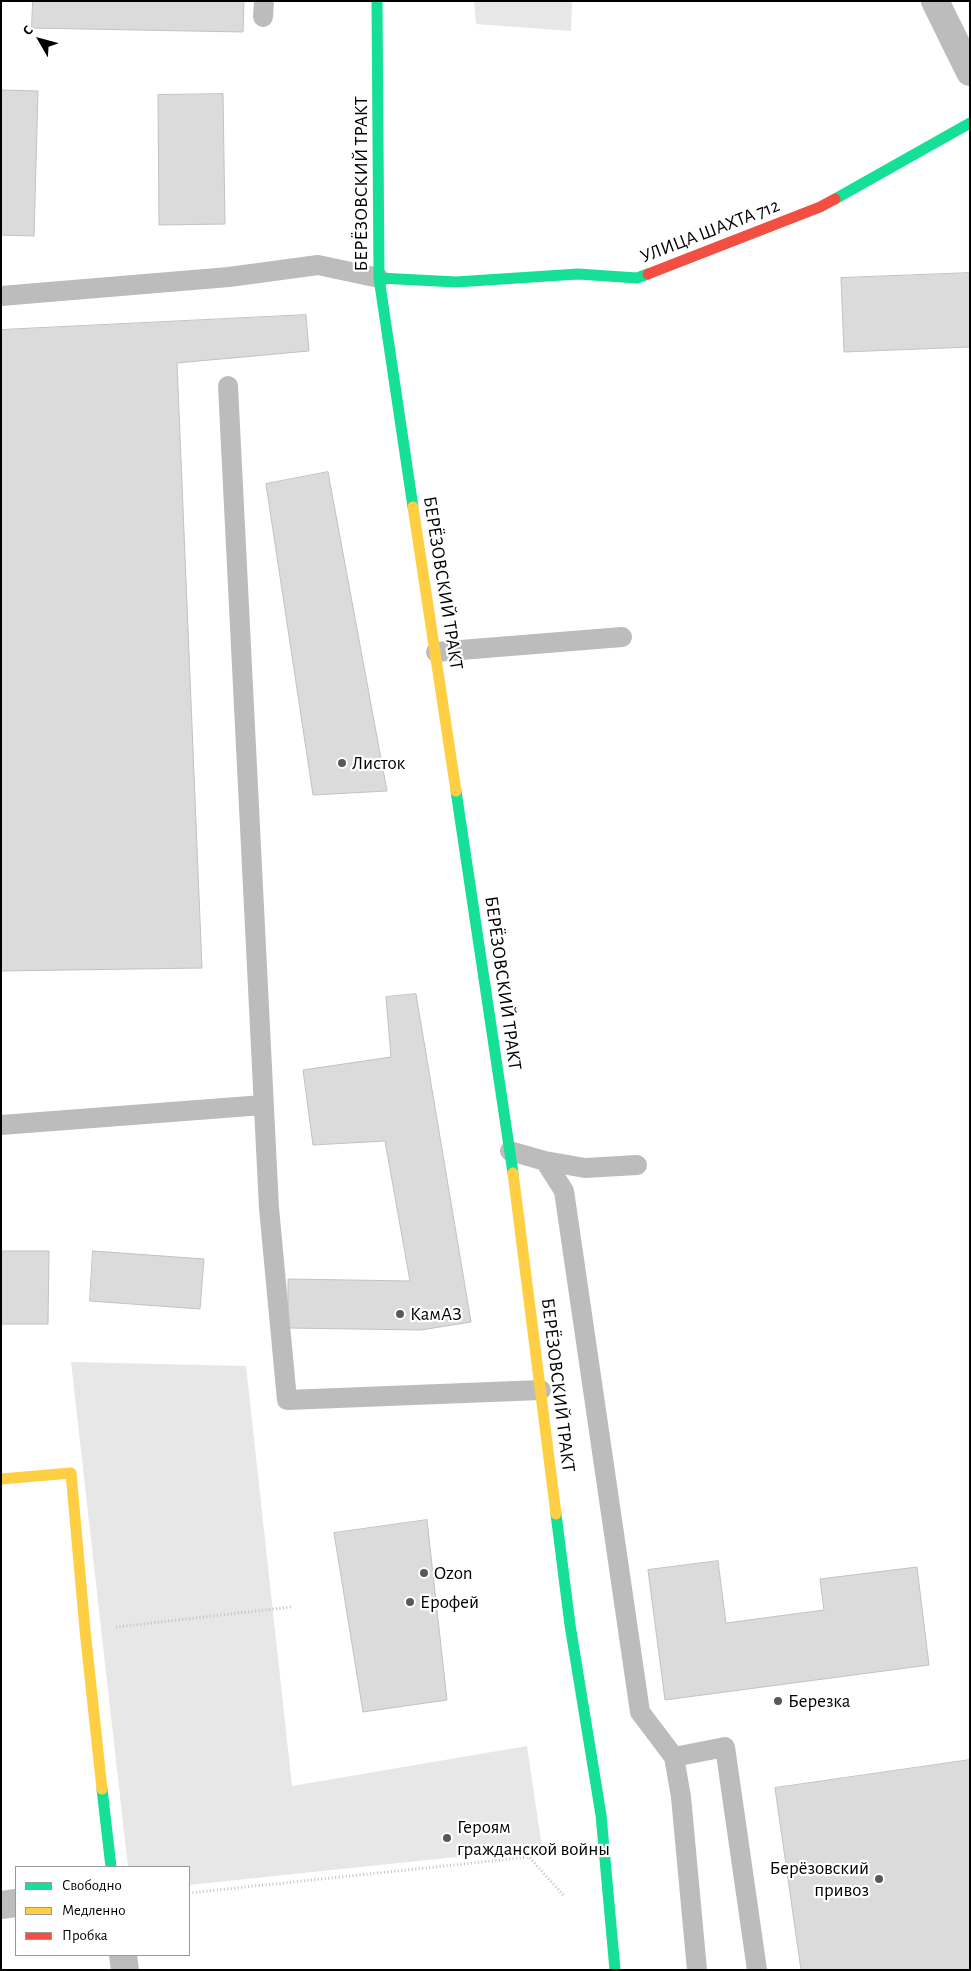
<!DOCTYPE html>
<html>
<head>
<meta charset="utf-8">
<style>
  body { margin:0 }
  #map { position:relative; width:971px; height:1971px; overflow:hidden; background:#fff; font-family:"Alegreya Sans",sans-serif }
  canvas { display:block }
  .frame { position:absolute; inset:0; border:2px solid #000; pointer-events:none }
  .legend { position:absolute; left:15px; top:1866px; width:175px; height:90px; box-sizing:border-box; background:#fff; border:1px solid #999; margin:0; padding:6px 9px; list-style:none; font-size:15px; color:#000 }
  .legend li { display:flex; align-items:center; gap:10px; height:25px }
  .legend b { width:25px; border:1px solid #999 }
  .north { position:absolute; left:15px; top:15px; width:50px; height:50px; -webkit-text-stroke:4px #fff; paint-order:stroke; rotate:308deg; font-size:14px; font-weight:700; line-height:20px; text-align:center; color:#000 }
  .north::after { content:''; display:block; margin:auto; width:18px; height:22px; background:#000; clip-path:polygon(50% 0,100% 100%,50% 72%,0 100%) }
</style>
</head>
<body>
<div id="map">
<canvas width="971" height="1971"></canvas>
<div class="frame"></div>
<ul class="legend">
<li><b style="height:6px;background:#16e098"></b>Свободно</li>
<li><b style="height:6px;background:#ffcf43"></b>Медленно</li>
<li><b style="height:6px;background:#f24e42"></b>Пробка</li>
</ul>
<div class="north">С</div>
</div>
<script>
const g = document.querySelector('canvas').getContext('2d');
g.lineJoin = 'round';
function fill(path, color) {
  g.fillStyle = color;
  g.fill(path, 'evenodd');
}
function stroke(path, color, width, dash) {
  g.strokeStyle = color;
  g.lineWidth = width;
  g.lineCap = dash ? 'butt' : 'round';
  g.setLineDash(dash || []);
  g.stroke(path);
}
function drawText(font, color, halo, rows, align = 'center') {
  g.font = font + ' "Alegreya Sans",sans-serif';
  g.lineWidth = 4.5;
  g.setLineDash([]);
  g.textBaseline = 'middle';
  g.strokeStyle = halo;
  g.fillStyle = color;
  for (const [text, x, y, turn = 0] of rows) {
    g.save();
    g.translate(x, y);
    g.rotate((+turn || 0) * Math.PI / 180);
    g.textAlign = isNaN(turn) ? turn : align;
    if (halo) g.strokeText(text, 0, 0);
    g.fillText(text, 0, 0);
    g.restore();
  }
}
const green = new Path2D(`
  M474 1H572L571 31 476 24Z
  M71 1362 246 1366 292 1786 527 1746 542 1848 189 1885V1867H128Z`);
const building = new Path2D(`
  M33 1H244L243 32 32 28Z
  M1 90 38 91 34 236 1 235Z
  M223 94 225 224 159 225 158 95Z
  M970 273V347L844 352 841 278Z
  M306 315 309 351 177 363 202 968 1 971V330Z
  M328 472 387 791 313 795 266 484Z
  M416 994 471 1322 421 1330 288 1328V1279L410 1281 385 1141 313 1145 303 1070 391 1057 386 997Z
  M1 1251H49L48 1324H1Z
  M93 1251 204 1259 200 1309 90 1301Z
  M427 1520 447 1700 363 1712 334 1533Z
  M718 1561 726 1623 824 1610 820 1579 917 1567 929 1665 665 1700 648 1570Z
  M970 1760V1970H801L775 1788Z`);
const path = new Path2D(`
  M116 1627 291 1607
  M189 1893 529 1857 564 1896`);
const lane = new Path2D(`
  M263 17 264 1
  M1 296 229 277 318 265 379 278
  M228 386 269 1208 287 1400 541 1390
  M436 652 622 637
  M1 1125 263 1105
  M510 1151 545 1161 564 1191 640 1712 674 1757 725 1747 757 1970
  M545 1161 585 1168 637 1165
  M674 1757 681 1797 697 1970`);
const street = new Path2D(`
  M935 1 970 72
  M1 1905 16 1903
  M123 1955 125 1970`);
const fast = new Path2D(`
  M377 1 379 278 413 507
  M835 199 970 123
  M379 278 456 282 578 274 637 278 648 274
  M456 791 513 1173
  M556 1514 570 1625 601 1815 615 1970
  M102 1789 111 1867`);
const slow = new Path2D(`
  M413 507 456 791
  M513 1173 556 1514
  M1 1479 71 1473 85 1630 102 1789`);
const jam = new Path2D(`
  M648 274 820 207 835 199`);
const markers = [
  [342,763,5,"#595959"],
  [400,1314,5,"#595959"],
  [424,1573,5,"#595959"],
  [410,1602,5,"#595959"],
  [778,1701,5,"#595959"],
  [447,1838,5,"#595959"],
  [879,1879,5,"#595959"]
];
const streetNames = [
  ["БЕРЁЗОВСКИЙ ТРАКТ",361,184,-90],
  ["УЛИЦА ШАХТА 712",710,231,-21],
  ["БЕРЁЗОВСКИЙ ТРАКТ",443,583,81],
  ["БЕРЁЗОВСКИЙ ТРАКТ",503,983,82],
  ["БЕРЁЗОВСКИЙ ТРАКТ",558,1385,83]
];
const poiNames = [
  ["Листок",352,763],
  ["КамАЗ",410,1314],
  ["Ozon",434,1573],
  ["Ерофей",420,1602],
  ["Березка",788,1701],
  ["Героям",457,1827],
  ["гражданской войны",457,1849],
  ["Берёзовский",869,1868,"right"],
  ["привоз",869,1890,"right"]
];
fill(green, '#e7e7e7');
fill(building, '#dbdbdb');
stroke(building, '#c2c2c2', 1);
stroke(path, '#c2c2c2', 3, [1, 2.5]);
stroke(lane, '#bcbcbc', 20);
stroke(street, '#bcbcbc', 28);
stroke(fast, '#16e098', 11);
stroke(slow, '#ffcf43', 11);
stroke(jam, '#f24e42', 11);
for (const [x, y, r, color] of markers) {
  const dot = new Path2D();
  dot.arc(x, y, r, 0, 2 * Math.PI);
  g.fillStyle = color;
  g.fill(dot);
  stroke(dot, '#fff', 2);
}
drawText('19px', '#000', '#fff', streetNames);
drawText('19px', '#000', '#fff', poiNames, 'left');
</script>
</body>
</html>
